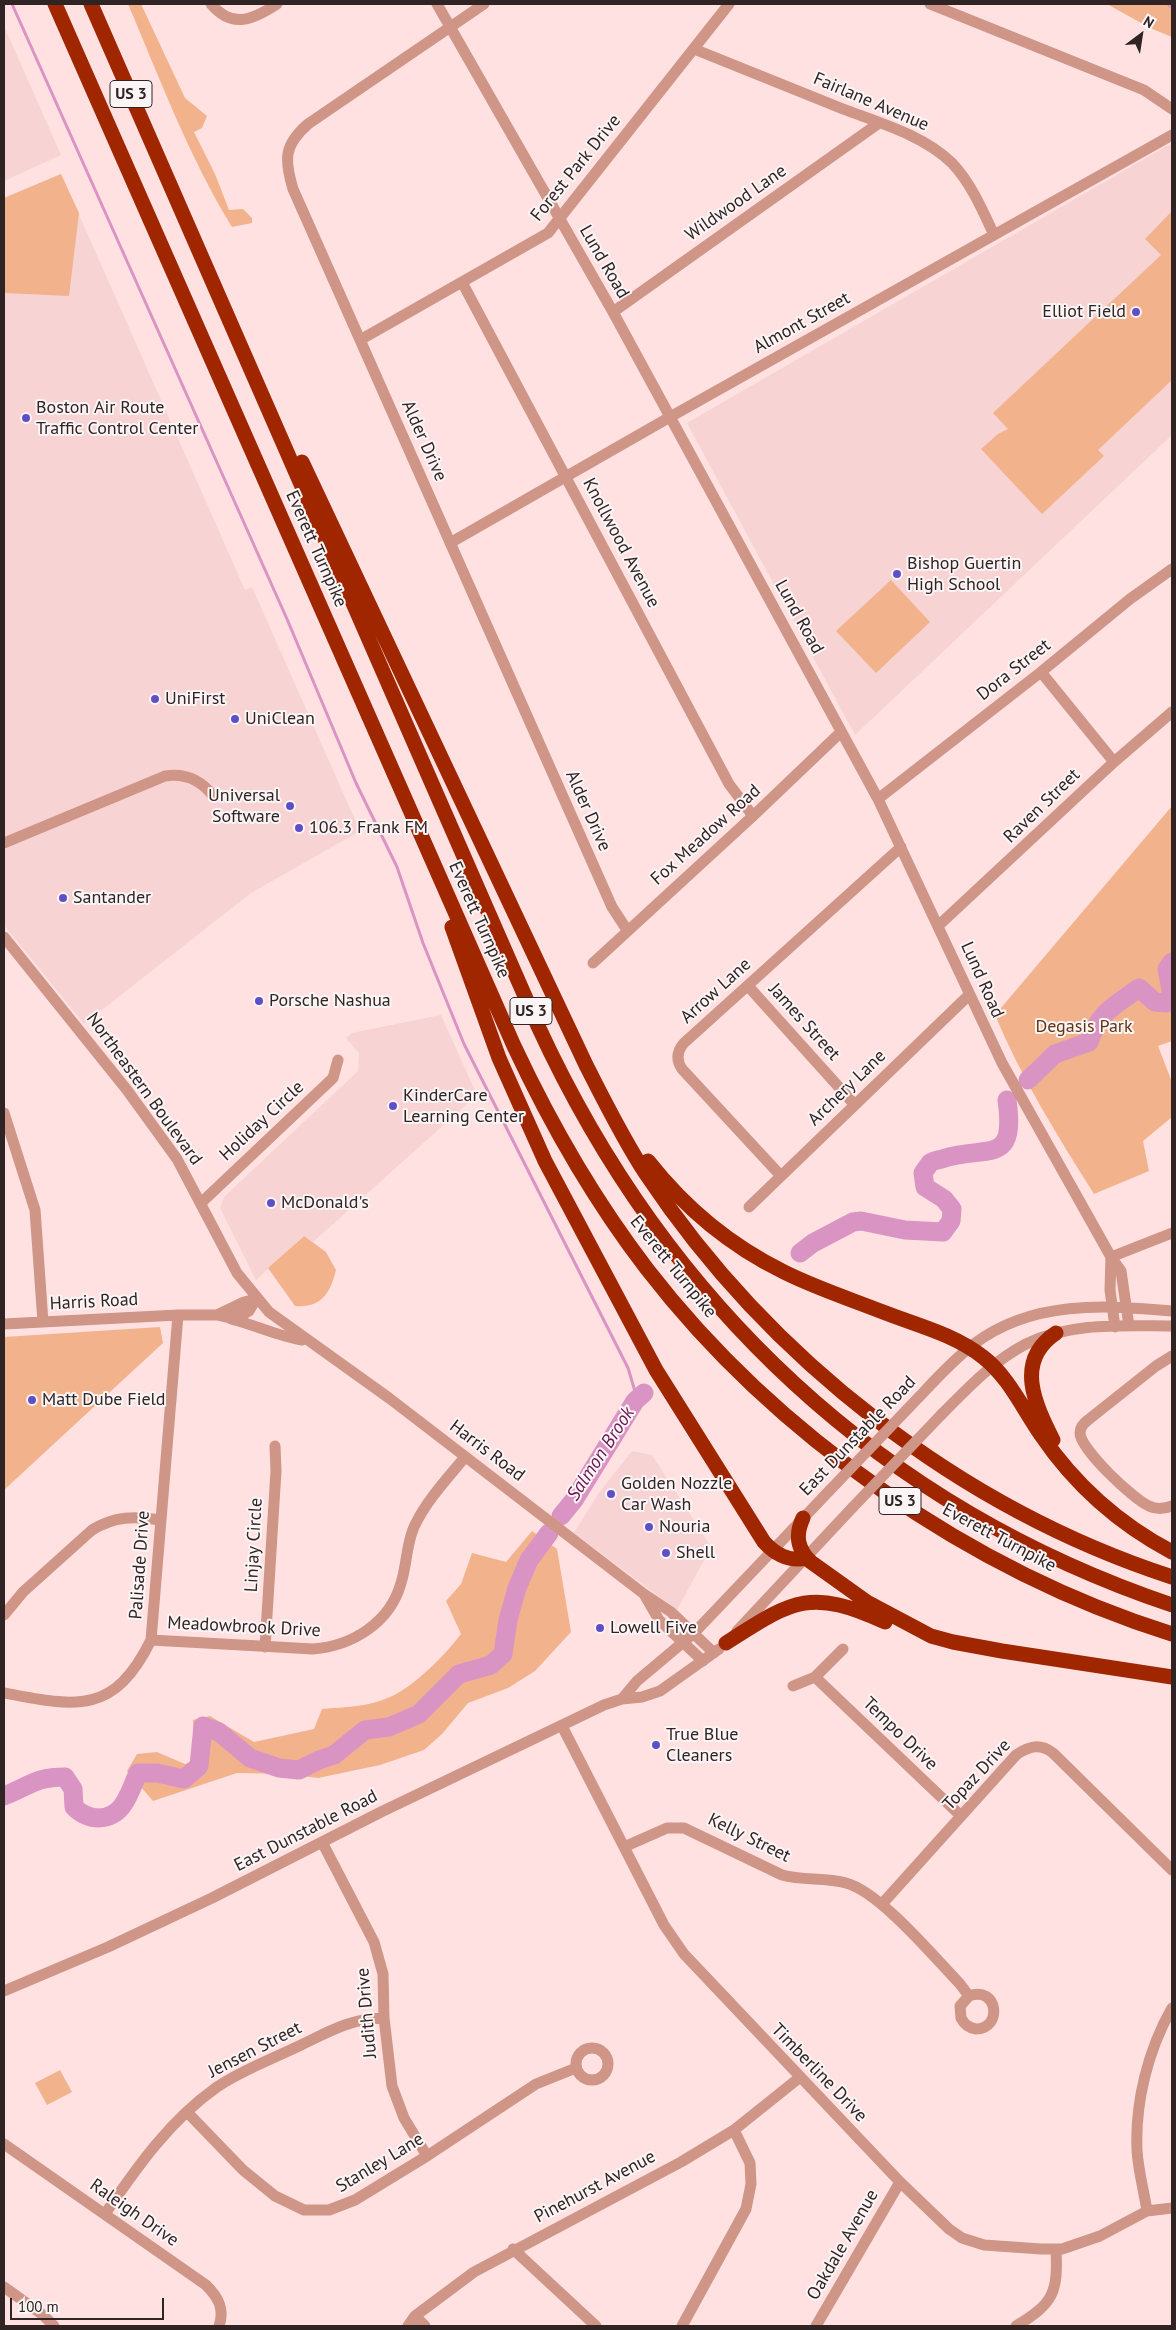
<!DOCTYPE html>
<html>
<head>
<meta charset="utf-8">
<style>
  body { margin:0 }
  #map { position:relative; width:1176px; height:2330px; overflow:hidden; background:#ffe1e2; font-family:"PT Sans",sans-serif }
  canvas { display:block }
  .frame { position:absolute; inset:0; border:5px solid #302324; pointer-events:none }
  .north { position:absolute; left:1116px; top:10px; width:50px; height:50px; -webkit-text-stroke:4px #fcf5f5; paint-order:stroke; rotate:31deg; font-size:14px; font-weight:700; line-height:20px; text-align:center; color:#302324 }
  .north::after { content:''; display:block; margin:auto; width:18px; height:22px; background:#302324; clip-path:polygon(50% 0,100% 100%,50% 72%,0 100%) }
  .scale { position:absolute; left:10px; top:2298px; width:154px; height:22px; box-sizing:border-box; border:2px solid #302324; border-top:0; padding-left:6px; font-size:15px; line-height:18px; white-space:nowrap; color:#302324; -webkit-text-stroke:4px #fcf5f5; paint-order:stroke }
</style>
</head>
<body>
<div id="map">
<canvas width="1176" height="2330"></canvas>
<div class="frame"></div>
<div class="north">N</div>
<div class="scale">100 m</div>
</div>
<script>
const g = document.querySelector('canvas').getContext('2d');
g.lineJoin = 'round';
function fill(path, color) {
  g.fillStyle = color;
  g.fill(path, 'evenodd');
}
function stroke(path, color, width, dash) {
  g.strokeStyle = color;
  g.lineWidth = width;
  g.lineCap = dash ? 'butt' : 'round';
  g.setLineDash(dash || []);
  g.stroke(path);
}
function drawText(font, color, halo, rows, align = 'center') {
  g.font = font + ' "PT Sans",sans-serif';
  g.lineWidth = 4;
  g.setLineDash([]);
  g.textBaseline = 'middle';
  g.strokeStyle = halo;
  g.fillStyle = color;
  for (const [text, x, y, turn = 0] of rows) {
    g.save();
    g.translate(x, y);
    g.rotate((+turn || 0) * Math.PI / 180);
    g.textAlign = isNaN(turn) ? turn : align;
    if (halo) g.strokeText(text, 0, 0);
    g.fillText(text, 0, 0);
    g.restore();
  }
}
const built = new Path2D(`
  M4 26 61 155 4 181Z
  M1172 143V435L855 735 687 423Z
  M61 174 245 590 252 587 360 831 251 893 84 1024 4 925V198Z
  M441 1015 477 1095 313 1242 303 1236 256 1280 220 1208 224 1197 358 1071 359 1053 346 1038 352 1033Z
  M632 1451 652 1455 711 1547 677 1610 574 1533 598 1494Z`);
const green = new Path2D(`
  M128 4H141L185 98 207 116 202 128 194 132 215 174 229 210 243 209 252 218V223L232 227C189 157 160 79 128 4Z
  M1107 4H1172V37L1150 28Z
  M61 174 79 213 69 296 4 293V198Z
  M1172 211V380L1098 450 1104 456 1042 514 981 449 998 434 1008 429 993 413 1161 255 1145 239Z
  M891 580 930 622 876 673 836 631Z
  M1172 806V1041L1158 1046 1172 1082V1117L1143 1141 1149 1171 1094 1194C1057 1135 1022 1079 995 1015Z
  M304 1236 326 1252 336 1270C330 1294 321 1308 295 1306L268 1268Z
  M160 1327 163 1343 4 1490V1337Z
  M532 1531 557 1549 571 1632 535 1671 508 1688 468 1703 442 1734 424 1750 380 1765 318 1778 287 1774 237 1773 153 1801 127 1771 137 1754 157 1752 185 1764 194 1762 193 1720 210 1716 254 1742 314 1729 322 1709C345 1707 369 1707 390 1697 415 1686 445 1655 461 1634L446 1601 461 1584 472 1553 506 1562Z
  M60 2070 72 2092 47 2105 35 2083Z`);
const stream = new Path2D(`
  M12 4 287 619 356 783 397 867 423 943 464 1044 628 1368 637 1398
  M1168 4 1172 8`);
const river = new Path2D(`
  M1028 1080 1055 1054 1089 1042C1100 1011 1113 1007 1139 988L1155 1002 1166 1003 1172 995 1167 969 1172 962
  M800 1253 813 1243 853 1222 861 1221 905 1230 943 1232 951 1221 952 1209 944 1199 925 1187 923 1173C925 1170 928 1166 930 1163 934 1160 941 1160 945 1158 989 1145 1016 1166 1007 1100
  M561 1516 574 1500 635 1401 644 1393
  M4 1796C30 1786 35 1777 65 1777L73 1789 74 1807C81 1814 88 1818 99 1818 124 1817 129 1793 138 1773H157L184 1779 199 1766 203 1726 219 1732 250 1758 279 1768 299 1770 319 1760 334 1755 365 1730 389 1727 419 1714 459 1674 491 1665 503 1654 508 1620 517 1588 529 1560 549 1533`);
const minor = new Path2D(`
  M211 4C232 29 253 20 277 4
  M437 4 613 312 878 799 1002 1063 1111 1257 1121 1271 1129 1326
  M484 4 308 124C284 145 284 159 293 189L612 907 627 930
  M930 4 1144 90 1172 109
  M694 49C744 69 794 89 843 109 880 123 923 135 952 163 971 183 983 211 994 235
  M463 284 729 784 753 816
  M613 312 879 123
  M360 340 548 233 729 4
  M450 543 670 417 1172 135
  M1041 672 1114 762
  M878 799 1041 672 1130 599 1172 569
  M4 843 165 776C185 773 201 780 213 796
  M938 926 1114 762 1172 712
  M4 937 127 1090 177 1159 237 1273 269 1312 389 1398 644 1594 671 1612 714 1653
  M593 963 753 816 841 732
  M748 986 855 1105
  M4 1113 35 1210 43 1322
  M781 1176 682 1069C676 1060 677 1051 684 1043L901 847
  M202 1202 333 1078 338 1060
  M749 1207 969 995
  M1111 1257 1110 1290 1115 1327
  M1111 1257 1172 1233
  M217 1315 244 1302 256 1299
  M231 1319C255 1325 278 1336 302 1340
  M4 1324 178 1315H217L230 1318 242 1315 249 1311 256 1299
  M1172 1356 1156 1366 1088 1420C1084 1423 1080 1427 1080 1433 1080 1449 1134 1500 1149 1506 1157 1510 1164 1509 1172 1506
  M919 1397C936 1379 954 1359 974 1344 1032 1300 1104 1305 1172 1311
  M941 1415C967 1389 993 1361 1026 1344 1070 1322 1124 1326 1172 1326
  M644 1594 659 1620 703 1661
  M4 1615 23 1592 92 1530C115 1516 134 1516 160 1520
  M737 1631 853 1507
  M151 1640 313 1649C352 1646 390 1623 401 1583 407 1565 406 1545 414 1527 426 1501 447 1479 465 1457
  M265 1647 276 1471 275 1446
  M815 1677 961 1816
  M793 1686 815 1677 843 1649
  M4 1693C77 1707 114 1715 151 1640L178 1315
  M622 1699 637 1681 694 1633 830 1490
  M562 1726 664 1925 684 1954 900 2182 949 2229 962 2238 984 2245 1041 2249H1062L1100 2236 1147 2211 1172 2208
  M322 1842 374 1942 383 1974 384 2018 392 2086 404 2118 427 2156
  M624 1847 667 1828H684L782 1875C803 1881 825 1877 846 1883 880 1892 934 1957 960 1984L969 1996C998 1985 1003 2029 976 2029 969 2028 964 2024 961 2018L960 2006 969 1996
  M882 1904 1016 1755C1029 1746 1040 1743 1053 1753L1172 1870
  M4 1991 108 1947 212 1898 381 1812 604 1705 622 1699 642 1697 660 1691 719 1649
  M576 2064a16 16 0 1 1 32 0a16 16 0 1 1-32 0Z
  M187 2112 243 2170 275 2196 304 2210H329L355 2200 427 2156 536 2084 576 2068
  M4 2144 206 2285C218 2297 225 2309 219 2326
  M1147 2211C1144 2191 1138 2170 1137 2150 1135 2102 1148 2050 1172 2008
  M105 2214C137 2167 170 2120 217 2087 242 2070 272 2059 299 2046 328 2032 351 2018 384 2018
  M513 2249 596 2326
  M4 2287 43 2315 54 2326
  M415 2316 425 2326
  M408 2326 415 2316 474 2272 681 2162 734 2130 799 2078
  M682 2326 746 2209 751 2184 750 2163 734 2130
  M816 2326 900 2182
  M1016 2326C1054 2303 1058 2293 1056 2249`);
const highway = new Path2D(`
  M55 4 514 1046C551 1125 594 1200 647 1269 776 1436 971 1571 1172 1634
  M91 4 538 1026C666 1304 881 1507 1172 1605
  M302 462 586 1065C605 1102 623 1139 646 1174 769 1359 960 1508 1172 1577
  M452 927 499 1058 545 1161 656 1370 764 1542C776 1555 789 1562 807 1558
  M648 1161C685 1208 731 1246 784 1272 816 1288 850 1299 883 1312 916 1325 954 1334 983 1357 1008 1376 1023 1409 1041 1435 1075 1485 1119 1524 1172 1552
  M1053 1440C1035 1404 1014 1361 1056 1333
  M803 1518C795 1535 797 1549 811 1562L867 1602 931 1636 953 1642 1002 1651 1172 1677
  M726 1643C792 1601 809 1587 885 1622`);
const minorBridge = new Path2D(`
  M830 1490 919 1397
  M853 1507 941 1415`);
const markers = [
  [1136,312,5,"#5e4fc7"],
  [26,418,5,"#5e4fc7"],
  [897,574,5,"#5e4fc7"],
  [155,699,5,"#5e4fc7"],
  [235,719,5,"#5e4fc7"],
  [290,806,5,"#5e4fc7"],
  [299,828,5,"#5e4fc7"],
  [63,898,5,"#5e4fc7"],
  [259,1001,5,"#5e4fc7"],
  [393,1106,5,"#5e4fc7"],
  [271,1203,5,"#5e4fc7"],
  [32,1400,5,"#5e4fc7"],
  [611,1494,5,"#5e4fc7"],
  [649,1527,5,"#5e4fc7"],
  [666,1553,5,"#5e4fc7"],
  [600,1628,5,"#5e4fc7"],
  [656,1745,5,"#5e4fc7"]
];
const shields = [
  [131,94,42],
  [531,1011,42],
  [900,1501,42]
];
const shieldNames = [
  ["US 3",131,94],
  ["US 3",531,1011],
  ["US 3",900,1501]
];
const streetNames = [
  ["Fairlane Avenue",871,102,23],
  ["Forest Park Drive",576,168,-51],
  ["Wildwood Lane",736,203,-35],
  ["Lund Road",604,262,60],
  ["Almont Street",802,323,-29],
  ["Alder Drive",424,441,66],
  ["Knollwood Avenue",621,543,62],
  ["Everett Turnpike",316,549,66],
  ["Lund Road",799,617,61],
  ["Dora Street",1014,670,-38],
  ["Raven Street",1042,806,-44],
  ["Alder Drive",588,811,66],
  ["Fox Meadow Road",706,835,-42],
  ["Everett Turnpike",479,920,66],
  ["Lund Road",982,980,66],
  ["Arrow Lane",716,991,-42],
  ["James Street",804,1022,48],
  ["Archery Lane",847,1088,-44],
  ["Northeastern Boulevard",144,1089,54],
  ["Holiday Circle",262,1121,-43],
  ["Everett Turnpike",673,1267,51],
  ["Harris Road",94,1302,-3],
  ["East Dunstable Road",858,1436,-46],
  ["Harris Road",487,1451,37],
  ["Everett Turnpike",999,1538,28],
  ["Linjay Circle",254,1545,-87],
  ["Palisade Drive",140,1565,-86],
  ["Meadowbrook Drive",244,1627,3],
  ["Tempo Drive",900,1734,44],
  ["Topaz Drive",977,1775,-47],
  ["East Dunstable Road",306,1831,-27],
  ["Kelly Street",749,1838,26],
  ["Judith Drive",367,2013,-95],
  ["Jensen Street",255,2050,-27],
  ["Timberline Drive",819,2073,46],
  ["Stanley Lane",380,2163,-31],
  ["Pinehurst Avenue",595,2187,-28],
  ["Raleigh Drive",134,2213,35],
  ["Oakdale Avenue",843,2245,-60]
];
const poiNames = [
  ["Elliot Field",1126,312,"right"],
  ["Boston Air Route",36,408],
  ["Traffic Control Center",36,429],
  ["Bishop Guertin",907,564],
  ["High School",907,585],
  ["UniFirst",165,699],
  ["UniClean",245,719],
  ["Universal",280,796,"right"],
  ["Software",280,817,"right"],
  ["106.3 Frank FM",309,828],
  ["Santander",73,898],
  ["Porsche Nashua",269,1001],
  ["KinderCare",403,1096],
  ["Learning Center",403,1117],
  ["McDonald's",281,1203],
  ["Matt Dube Field",42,1400],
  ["Golden Nozzle",621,1484],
  ["Car Wash",621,1505],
  ["Nouria",659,1527],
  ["Shell",676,1553],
  ["Lowell Five",610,1628],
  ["True Blue",666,1735],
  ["Cleaners",666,1756]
];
const parkNames = [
  ["Degasis Park",1084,1027]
];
const waterNames = [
  ["Salmon Brook",601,1454,-57]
];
fill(built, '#f7d3d3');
fill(green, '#f2b38c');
stroke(stream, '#da94c4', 3);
stroke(river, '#da94c4', 19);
stroke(minor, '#cf9587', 11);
stroke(highway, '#a02600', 15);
stroke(minorBridge, '#cf9587', 11);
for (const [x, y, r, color] of markers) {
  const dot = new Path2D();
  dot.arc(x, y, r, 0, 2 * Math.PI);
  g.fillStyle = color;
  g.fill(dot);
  stroke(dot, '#fcf5f5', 2);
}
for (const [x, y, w] of shields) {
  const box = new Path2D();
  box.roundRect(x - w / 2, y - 13.5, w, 27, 4);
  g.fillStyle = '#fcf5f5';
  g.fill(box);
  stroke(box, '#302324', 1);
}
drawText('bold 16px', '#302324', null, shieldNames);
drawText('18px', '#302324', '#fcf5f5', streetNames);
drawText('18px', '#302324', '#fcf5f5', poiNames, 'left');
drawText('18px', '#623412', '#fcf5f5', parkNames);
drawText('italic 19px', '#671654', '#fcf5f5', waterNames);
</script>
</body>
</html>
